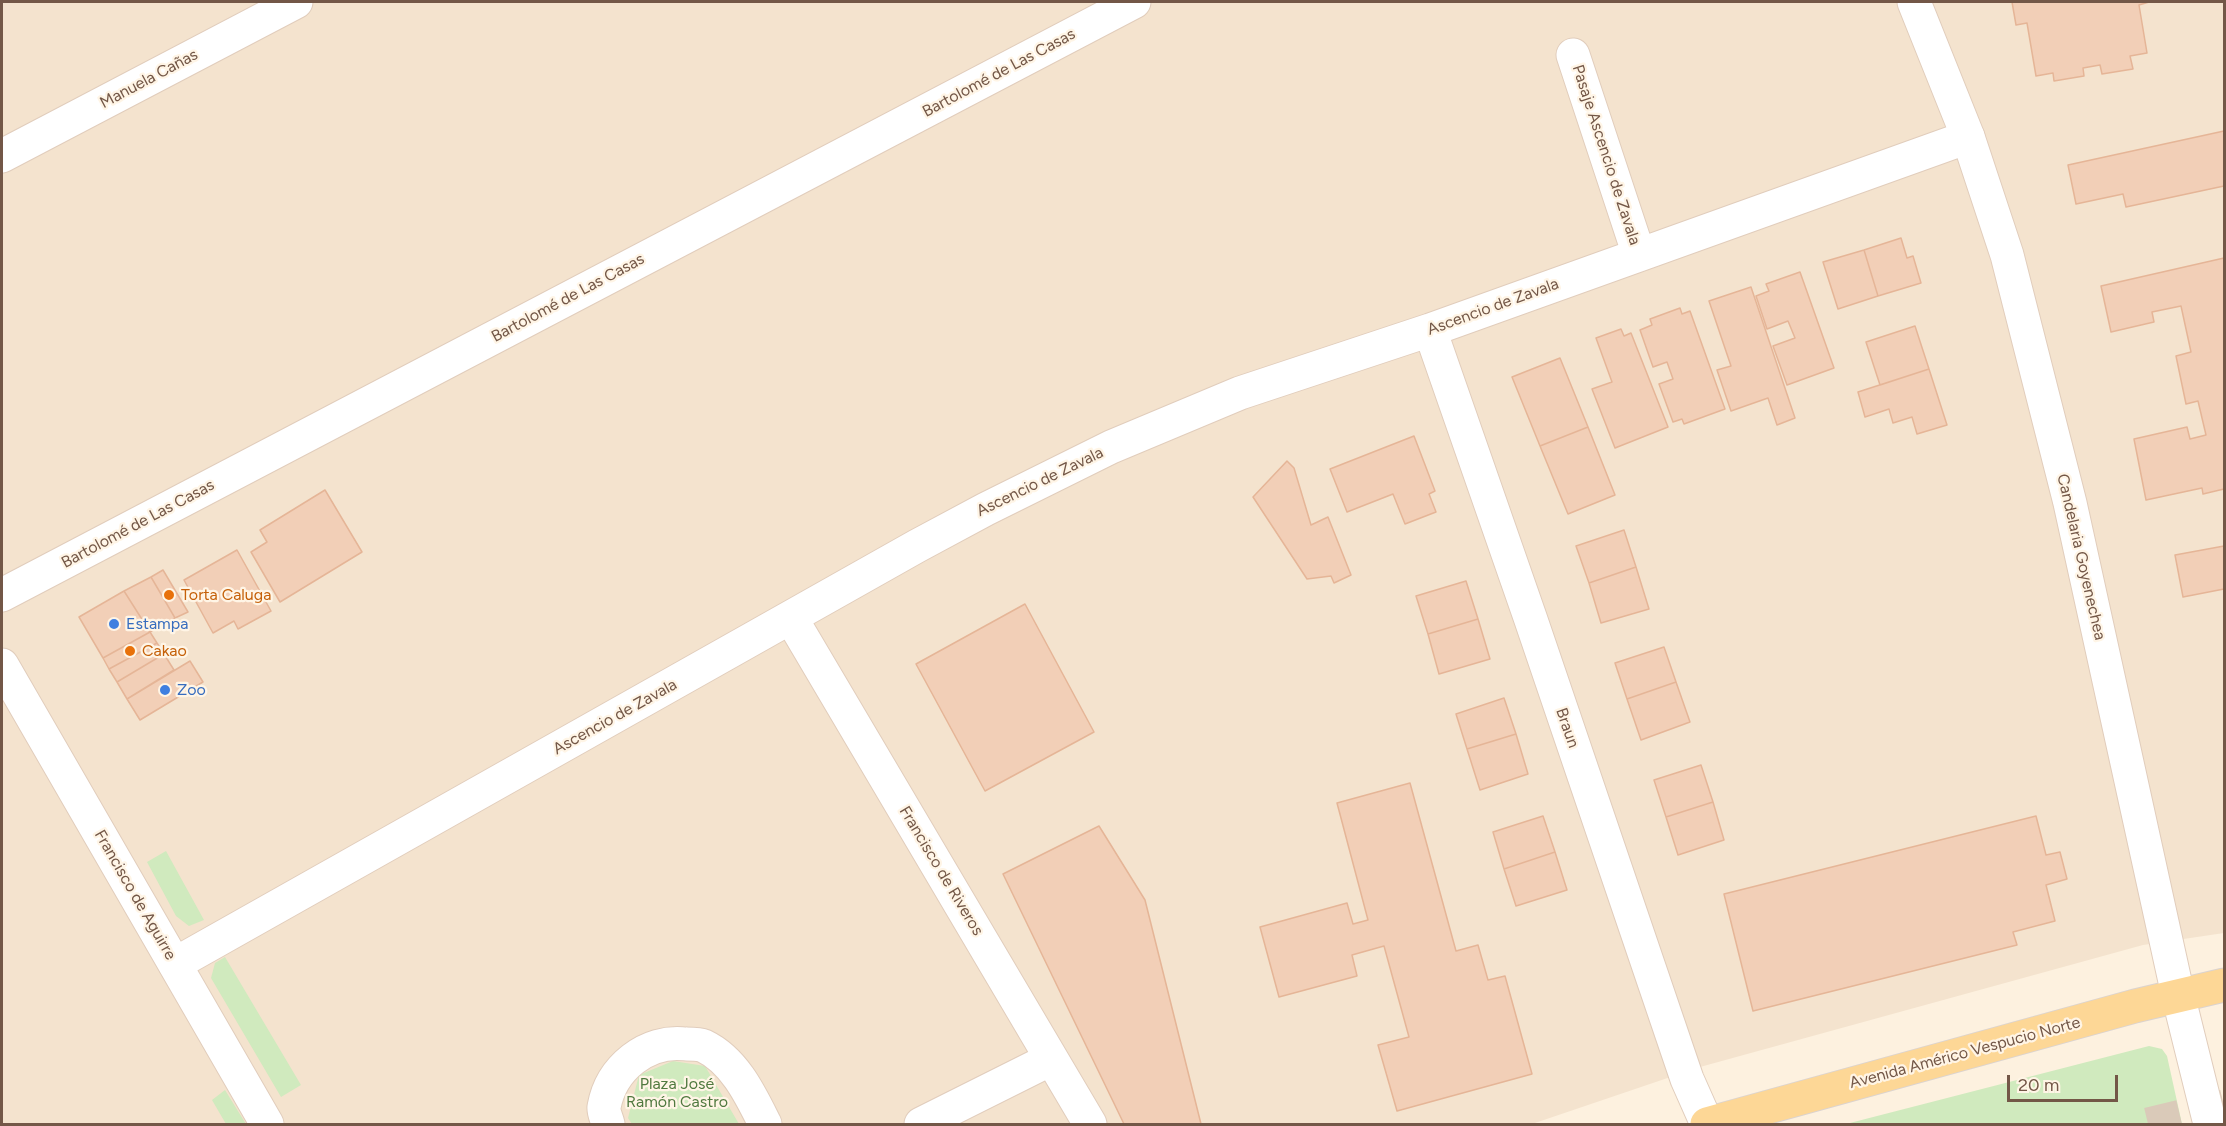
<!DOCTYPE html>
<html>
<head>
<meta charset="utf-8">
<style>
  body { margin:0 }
  #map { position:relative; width:2226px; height:1126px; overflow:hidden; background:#fdf1df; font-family:Figtree,sans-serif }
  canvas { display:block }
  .frame { position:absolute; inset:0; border:3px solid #735747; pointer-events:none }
  .scale { position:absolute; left:2007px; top:1075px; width:111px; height:27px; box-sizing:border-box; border:3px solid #735747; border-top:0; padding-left:8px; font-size:18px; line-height:21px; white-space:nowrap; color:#735747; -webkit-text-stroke:4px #fff5e6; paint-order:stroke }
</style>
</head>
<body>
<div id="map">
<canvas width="2226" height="1126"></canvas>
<div class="frame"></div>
<div class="scale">20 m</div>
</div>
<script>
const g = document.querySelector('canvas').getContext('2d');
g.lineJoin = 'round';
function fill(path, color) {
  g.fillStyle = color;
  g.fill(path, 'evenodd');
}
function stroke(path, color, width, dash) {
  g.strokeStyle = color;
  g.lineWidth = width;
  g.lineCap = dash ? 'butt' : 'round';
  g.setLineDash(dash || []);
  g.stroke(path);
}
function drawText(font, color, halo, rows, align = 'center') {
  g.font = font + ' Figtree,sans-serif';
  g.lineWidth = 4.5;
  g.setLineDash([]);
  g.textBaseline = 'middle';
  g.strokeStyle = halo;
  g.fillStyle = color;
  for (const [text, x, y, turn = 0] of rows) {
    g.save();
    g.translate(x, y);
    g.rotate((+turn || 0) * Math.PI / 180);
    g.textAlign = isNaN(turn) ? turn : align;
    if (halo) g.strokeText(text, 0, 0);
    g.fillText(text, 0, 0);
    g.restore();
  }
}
const residential = new Path2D(`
  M2 2H2224V933L2143 945 1700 1067 1532 1124H2Z`);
const green = new Path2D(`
  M166 851 204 920 189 926 176 916 147 862Z
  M225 957 301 1085 281 1097 211 978 215 963Z
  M2149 1046 2162 1049 2167 1056 2182 1124H1846Z
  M673 1061 705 1066 739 1124H632L628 1118 639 1075Z
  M225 1090 246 1124H226L212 1100Z`);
const building = new Path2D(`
  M2012 2H2149L2139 5 2147 53 2130 56 2133 69 2102 74 2100 65 2083 68 2084 76 2054 81 2053 73 2036 76 2027 23 2016 25Z
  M2224 131V186L2126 207 2123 194 2076 204 2068 165Z
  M1901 238 1907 258 1913 256 1921 283 1878 296 1864 250Z
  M1864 250 1878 296 1838 309 1823 262Z
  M2224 258V489L2203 494 2202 488 2146 500 2134 439 2187 427 2190 439 2206 435 2198 401 2186 404 2176 356 2191 352 2181 306 2152 312 2154 322 2111 332 2101 286Z
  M1800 272 1834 368 1787 385 1773 346 1795 338 1788 321 1767 329 1756 296 1769 291 1766 284Z
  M1751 287 1795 418 1777 425 1768 398 1731 411 1717 370 1731 366 1709 301Z
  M1680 308 1682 314 1690 311 1725 409 1684 424 1682 419 1673 422 1659 384 1673 379 1667 362 1653 367 1640 330 1652 325 1650 319Z
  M1915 326 1929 369 1880 385 1866 342Z
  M1621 329 1624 336 1631 333 1668 427 1615 448 1592 389 1612 382 1596 338Z
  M1560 358 1588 427 1540 446 1512 377Z
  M1929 369 1947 425 1917 434 1912 417 1893 423 1889 409 1865 417 1858 392Z
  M1588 427 1615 495 1568 514 1540 446Z
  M1414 436 1435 491 1429 494 1436 512 1405 524 1393 494 1347 512 1330 469Z
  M1287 461 1294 468 1311 525 1328 517 1351 575 1334 583 1331 576 1307 579 1253 497Z
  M325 490 362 552 280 602 251 552 267 542 260 530Z
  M1624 530 1636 567 1589 583 1576 546Z
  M2224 546V589L2183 597 2175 555Z
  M237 550 271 611 238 629 234 621 213 633 184 580Z
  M1636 567 1649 609 1601 623 1589 583Z
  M163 570 188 612 175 618 151 577Z
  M151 577 175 618 150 632 124 591Z
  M1466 581 1478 619 1428 634 1416 596Z
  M124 591 150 632 103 658 79 617Z
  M1025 604 1094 732 985 791 916 664Z
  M1478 619 1490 659 1439 674 1428 634Z
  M150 632 157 643 109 669 103 658Z
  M157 643 164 654 117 682 109 669Z
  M1664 647 1676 682 1627 699 1615 663Z
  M164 654 174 670 127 699 117 682Z
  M190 661 203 682 140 720 127 699Z
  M1676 682 1690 722 1641 740 1627 699Z
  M1504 698 1516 734 1467 749 1456 714Z
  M1516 734 1528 774 1480 790 1467 749Z
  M1701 765 1713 802 1666 817 1654 780Z
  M1410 783 1456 951 1478 945 1488 980 1505 976 1532 1074 1397 1111 1378 1045 1409 1037 1384 946 1352 955 1357 976 1279 997 1260 927 1347 903 1353 924 1368 920 1337 803Z
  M1713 802 1724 840 1678 855 1666 817Z
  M1543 816 1555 852 1504 869 1493 832Z
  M2036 816 2046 855 2060 852 2067 879 2046 885 2055 921 2013 932 2017 945 1753 1011 1724 894Z
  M1099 826 1145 900 1201 1124H1124L1003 874Z
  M1555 852 1567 890 1516 906 1504 869Z`);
const motorwayTunnel = new Path2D(`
  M2148 1124 2224 1106`);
const minor = new Path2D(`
  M1573 55 1639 255
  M2 156 296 2
  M1430 330 1531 620 1687 1079 1707 1124
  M2 595 1134 2
  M791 618 1090 1124
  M175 964 917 546 986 509 1111 447 1240 393 1430 330 1968 137
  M608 1124C607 1119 603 1112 604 1107 611 1068 647 1039 686 1044 692 1044 699 1044 704 1046 735 1061 751 1096 765 1124
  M921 1124 1051 1059`);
const tertiary = new Path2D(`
  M1914 2 1968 137 2007 255 2070 503 2178 995 2210 1124
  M2 665 267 1124`);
const primary = new Path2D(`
  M1707 1124 2135 1006 2224 985`);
const markers = [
  [169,595,6,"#e8710a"],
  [114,624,6,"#3f7fe0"],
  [130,651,6,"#e8710a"],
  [165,690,6,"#3f7fe0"]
];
const streetNames = [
  ["Bartolomé de Las Casas",999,73,-28],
  ["Manuela Cañas",149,79,-28],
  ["Pasaje Ascencio de Zavala",1606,155,72],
  ["Bartolomé de Las Casas",568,298,-28],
  ["Ascencio de Zavala",1493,307,-20],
  ["Ascencio de Zavala",1040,482,-26],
  ["Bartolomé de Las Casas",138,524,-28],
  ["Candelaria Goyenechea",2081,557,77],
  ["Ascencio de Zavala",615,717,-29],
  ["Braun",1567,728,71],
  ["Francisco de Riveros",941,871,59],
  ["Francisco de Aguirre",135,895,60],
  ["Avenida Américo Vespucio Norte",1965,1053,-15]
];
const foodNames = [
  ["Torta Caluga",181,595],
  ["Cakao",142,651]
];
const shopNames = [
  ["Estampa",126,624],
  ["Zoo",177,690]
];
const parkNames = [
  ["Plaza José",677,1084],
  ["Ramón Castro",677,1102]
];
fill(residential, '#f4e3ce');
fill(green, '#d0eabe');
fill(building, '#f2cfb7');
stroke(building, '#e5b597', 1.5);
stroke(motorwayTunnel, '#dacab9', 33, [33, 16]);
stroke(minor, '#e1cdbc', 35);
stroke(tertiary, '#e1cdbc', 35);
stroke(primary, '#dbd3cf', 35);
stroke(minor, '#fff', 33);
stroke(tertiary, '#fff', 33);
stroke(primary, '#fdd796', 33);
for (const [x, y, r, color] of markers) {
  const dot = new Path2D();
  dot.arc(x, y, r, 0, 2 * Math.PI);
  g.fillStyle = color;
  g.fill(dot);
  stroke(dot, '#fff5e6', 2);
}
drawText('16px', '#735747', '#fff5e6', streetNames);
drawText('16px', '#c56008', '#fff5e6', foodNames, 'left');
drawText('16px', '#366cbe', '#fff5e6', shopNames, 'left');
drawText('16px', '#50793f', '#fff5e6', parkNames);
</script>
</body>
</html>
